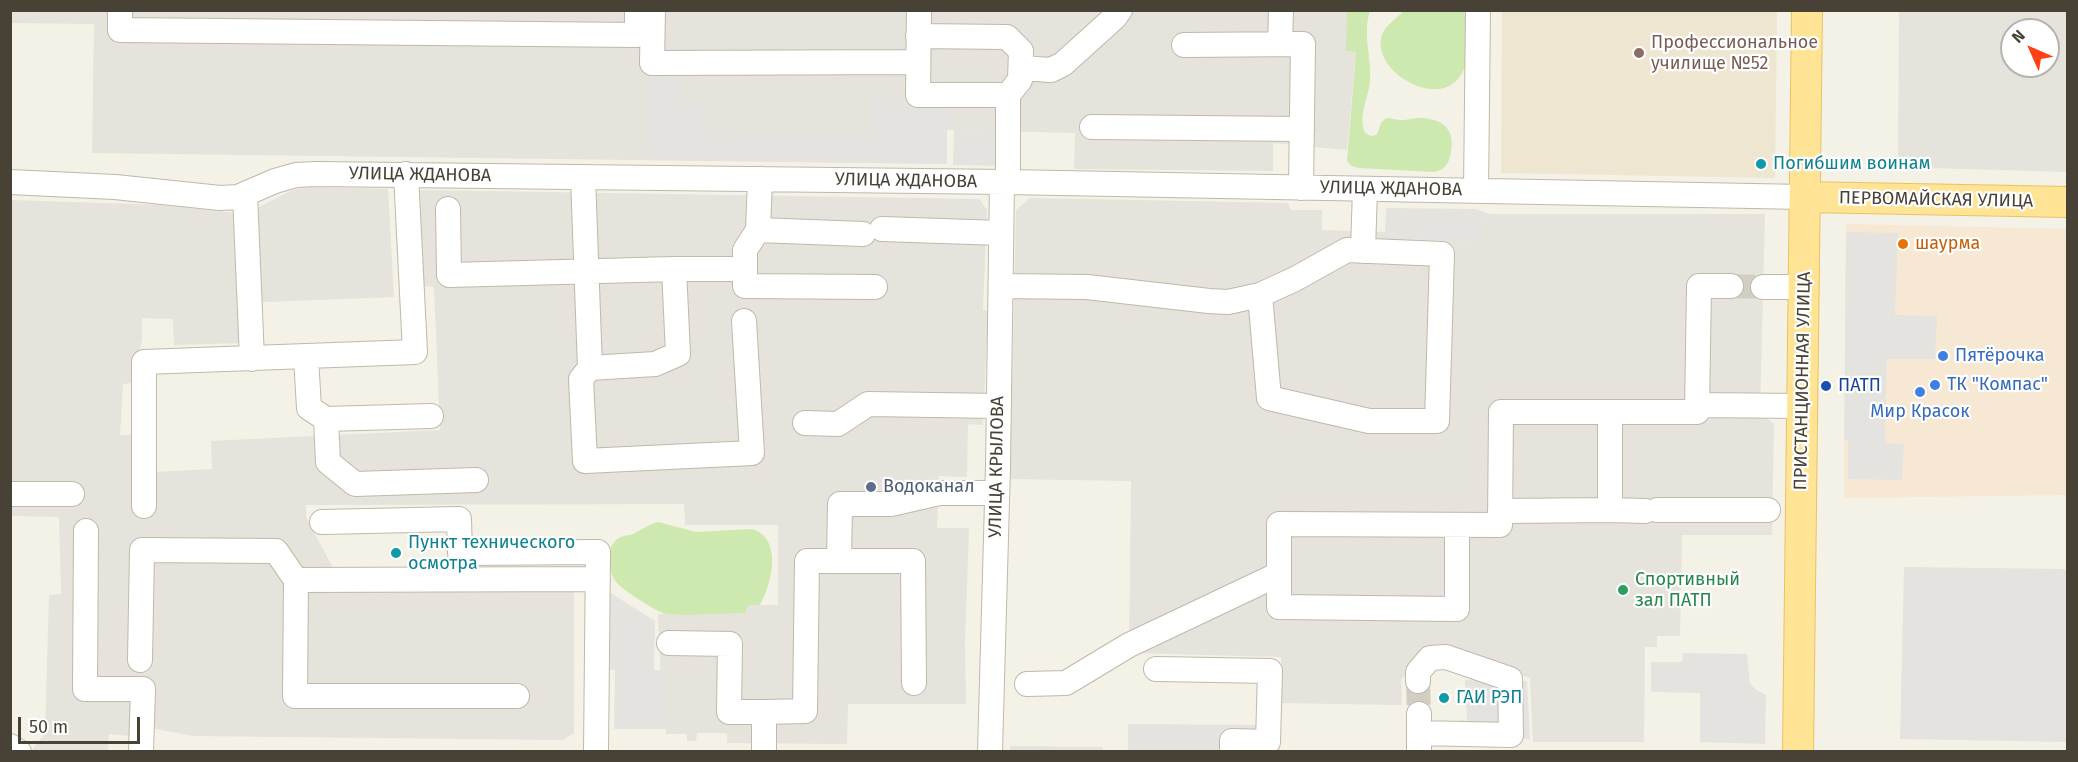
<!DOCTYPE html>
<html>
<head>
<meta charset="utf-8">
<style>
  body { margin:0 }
  #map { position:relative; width:2078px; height:762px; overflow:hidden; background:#f4f1e7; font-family:"Fira Sans",sans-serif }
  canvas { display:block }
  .frame { position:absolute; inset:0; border:12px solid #484136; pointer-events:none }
  .north { position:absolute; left:2000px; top:18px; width:60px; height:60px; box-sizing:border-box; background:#fff; border:2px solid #b6b3af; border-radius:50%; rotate:315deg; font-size:16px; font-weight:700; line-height:24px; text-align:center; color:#484136 }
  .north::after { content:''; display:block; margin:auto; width:21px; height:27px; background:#ff3f14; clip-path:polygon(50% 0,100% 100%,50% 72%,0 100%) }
  .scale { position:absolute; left:18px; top:717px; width:122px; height:27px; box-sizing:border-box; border:3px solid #484136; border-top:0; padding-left:8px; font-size:18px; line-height:21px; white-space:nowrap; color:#484136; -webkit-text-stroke:4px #fff; paint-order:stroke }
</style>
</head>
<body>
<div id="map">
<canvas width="2078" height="762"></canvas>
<div class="frame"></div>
<div class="north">N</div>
<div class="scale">50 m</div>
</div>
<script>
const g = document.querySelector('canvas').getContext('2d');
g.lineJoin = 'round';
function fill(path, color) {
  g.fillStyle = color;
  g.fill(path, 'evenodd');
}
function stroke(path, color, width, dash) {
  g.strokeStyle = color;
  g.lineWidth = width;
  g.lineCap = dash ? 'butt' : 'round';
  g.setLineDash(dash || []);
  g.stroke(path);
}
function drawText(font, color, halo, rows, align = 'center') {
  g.font = font + ' "Fira Sans",sans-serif';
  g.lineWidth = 4.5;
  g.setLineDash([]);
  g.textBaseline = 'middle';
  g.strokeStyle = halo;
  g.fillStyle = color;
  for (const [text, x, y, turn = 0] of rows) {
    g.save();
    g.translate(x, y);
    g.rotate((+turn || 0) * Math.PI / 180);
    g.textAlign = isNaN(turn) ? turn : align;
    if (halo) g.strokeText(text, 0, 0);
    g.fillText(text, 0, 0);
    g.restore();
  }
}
const commercial = new Path2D(`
  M1846 224 2067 229V495L1844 498Z`);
const industrial = new Path2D(`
  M1347 10V51L1356 52 1347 150 1273 143V171L1074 169 1075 133 954 130H947V164L92 153 94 24 11 23 10 11Z
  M1899 11H2067V172L1898 167ZM2012 30H2048V66H2012Z
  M307 187 388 189 394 297 240 303 242 343 174 345 173 319 142 318V340L131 383 123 384 120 435H135L155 472 212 469 211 441 440 430 434 287 423 286 420 190 979 199 987 210 983 310 988 311 983 425 968 424 967 477 939 476 937 528H969L965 643 966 704H848L847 744 727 743V734L721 733H697L696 741H687V734H666L667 686H661L658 614 745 613 746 608 750 605H778V525H685L684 504 306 505V517L334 570 574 567V733L563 740 193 736 151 728 131 736 109 734 108 751H31L45 733 49 595 61 594 59 517 11 516V200L162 205 236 213 257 208 290 191Z
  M1030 198 1288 203 1291 210H1322V230L1385 232 1402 239 1477 242 1478 230 1490 214H1765L1760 413 1774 424 1772 535H1682L1680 636H1657V647H1645L1644 742H1533L1530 678 1436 646 1426 648 1401 680 1402 705 1281 703V657L1129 653 1131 481 1010 479 1016 210Z`);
const education = new Path2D(`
  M1502 11H1777L1775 178 1501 173Z`);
const green = new Path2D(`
  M1347 11H1370C1362 34 1372 58 1370 82 1368 99 1358 116 1365 133L1371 136 1377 135 1381 123 1386 118C1392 118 1398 121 1404 120 1411 120 1417 117 1423 118 1444 120 1455 130 1451 152 1449 163 1446 169 1435 172L1358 168 1352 166 1347 161 1356 52 1346 51Z
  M1403 11H1464C1492 139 1366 82 1382 35 1386 24 1397 19 1403 11Z
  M658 522 696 532 752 529C783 538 772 584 760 605H750L746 608V613C731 613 673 617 663 613 654 610 623 590 617 583 608 572 605 551 616 540 621 535 627 536 633 534 641 530 648 525 658 522Z`);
const parking = new Path2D(`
  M646 73H683V104H707L706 129 733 131V134L835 137 870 133 871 98H913L951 107 950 130H947V164L644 160Z
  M954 130 1002 131 1001 166 953 165Z
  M1386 208 1475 209 1490 214 1478 230V242L1402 239 1385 232Z
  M1846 232 1898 233 1895 315 1937 316 1935 359H1887L1885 443 1904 444 1902 480 1848 479V440L1844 439Z
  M1904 567 2067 569V742L1900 739Z
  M606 590 655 621 654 670H661V685L667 686V729H614L615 670 606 669Z
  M1683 653 1747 654 1750 683 1756 690 1766 695 1765 744 1700 742V693L1651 692V662H1682Z
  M1465 680 1527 681 1530 739 1461 738 1460 720 1467 721Z
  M1128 724 1280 725V751H1128Z
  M1010 746 1103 747V751H1010Z`);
const minorTunnel = new Path2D(`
  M1731 286 1763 287
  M1418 681 1419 714`);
const minor = new Path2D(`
  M120 10V30L637 35V10
  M653 10 652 63 918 62
  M919 10 918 95H1008V182
  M918 36 1007 37 1021 51 1020 80 1008 95
  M1280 44 1281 10
  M1184 45 1303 44 1301 188
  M1021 68 1051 70 1063 64 1115 17 1120 10
  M1092 127 1302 129
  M760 179 758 230 863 234
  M10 182 115 187 220 198 238 197 275 181 296 175 316 174 1008 182 1805 197
  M1476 191 1478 10
  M245 194 252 359
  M448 209 449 275 674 269 678 354 655 364 590 368 583 177
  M882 229 1001 233
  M758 230 745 250V286L875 287
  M1363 251 1365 189
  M674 269H745
  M1001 286 1087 287 1209 301 1228 302 1260 295 1295 279 1347 250 1442 254 1437 421H1369L1269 398 1260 295
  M1763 287H1804
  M306 357 309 408 326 419 431 416
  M590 368 581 379 585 461 752 453 744 321
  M1697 405 1803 406
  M1610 413V510L1645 511
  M326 419 328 462 355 484 476 480
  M805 423 838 424 868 404 999 406
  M10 494H72
  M144 506V362L415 352 406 174
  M1657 510H1768
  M1500 511 1610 510
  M322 522 459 519 460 553 598 552 596 752
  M1457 526V609L1279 607V524L1500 525 1501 412H1697L1699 286H1731
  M86 531 85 689H143L141 752
  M839 561 840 504H891L939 493H997
  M296 580 295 696H517
  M669 643 730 644 729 712H764
  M140 660 142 550 276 551 296 580 598 579
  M1156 669 1270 671 1268 742 1232 741V752
  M1418 681V672L1430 658 1446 657 1510 679 1511 735 1419 733
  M1027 684 1066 683 1129 645 1279 574
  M1419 714V752
  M10 746 19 752
  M764 752V712L805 711 807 561H913L914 683
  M990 752 998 466 1002 182`);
const major = new Path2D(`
  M1805 197 2068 202
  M1798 752 1807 10`);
const markers = [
  [1639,53,6,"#8d6e63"],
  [1761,164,6,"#0f9aa8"],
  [1903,244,6,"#e8710a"],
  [1943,356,6,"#3f7fe0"],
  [1935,385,6,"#3f7fe0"],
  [1826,386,6,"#1a4fb4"],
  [1920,392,6,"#3f7fe0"],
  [871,487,6,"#5c6f8a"],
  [396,553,6,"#0f9aa8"],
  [1623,590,6,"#2e9e5b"],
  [1444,698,6,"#0f9aa8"]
];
const educationNames = [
  ["Профессиональное",1651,43],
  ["училище №52",1651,64]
];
const cultureNames = [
  ["Погибшим воинам",1773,164],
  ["Пункт технического",408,543],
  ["осмотра",408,564],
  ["ГАИ РЭП",1456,698]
];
const streetNames = [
  ["УЛИЦА ЖДАНОВА",420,175,1],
  ["УЛИЦА ЖДАНОВА",906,181,1],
  ["УЛИЦА ЖДАНОВА",1391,189,1],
  ["ПЕРВОМАЙСКАЯ УЛИЦА",1936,200,1],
  ["ПРИСТАНЦИОННАЯ УЛИЦА",1803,381,-89],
  ["УЛИЦА КРЫЛОВА",997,467,-89]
];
const foodNames = [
  ["шаурма",1915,244]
];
const shopNames = [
  ["Пятёрочка",1955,356],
  ["ТК \"Компас\"",1947,385],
  ["Мир Красок",1920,412,"center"]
];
const transitNames = [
  ["ПАТП",1838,386]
];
const serviceNames = [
  ["Водоканал",883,487]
];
const leisureNames = [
  ["Спортивный",1635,580],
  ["зал ПАТП",1635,601]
];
fill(commercial, '#f6e8d2');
fill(industrial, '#e6e2dc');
fill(education, '#eee6d1');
fill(green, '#cde9af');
fill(parking, '#e5e3df');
stroke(minorTunnel, '#d2cec4', 24, [24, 12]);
stroke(minor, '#c0b9aa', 26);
stroke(major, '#e7c363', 32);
stroke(minor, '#fff', 24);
stroke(major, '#ffe496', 30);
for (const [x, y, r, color] of markers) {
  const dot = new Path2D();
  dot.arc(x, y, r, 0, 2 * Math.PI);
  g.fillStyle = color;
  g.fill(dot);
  stroke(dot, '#fff', 2);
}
drawText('18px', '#785e54', '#fff', educationNames, 'left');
drawText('18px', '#0d838f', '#fff', cultureNames, 'left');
drawText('18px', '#484136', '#fff', streetNames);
drawText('18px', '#c56008', '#fff', foodNames, 'left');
drawText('18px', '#366cbe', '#fff', shopNames, 'left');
drawText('18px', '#164399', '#fff', transitNames, 'left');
drawText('18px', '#4e5e75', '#fff', serviceNames, 'left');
drawText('18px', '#27864d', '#fff', leisureNames, 'left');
</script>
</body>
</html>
